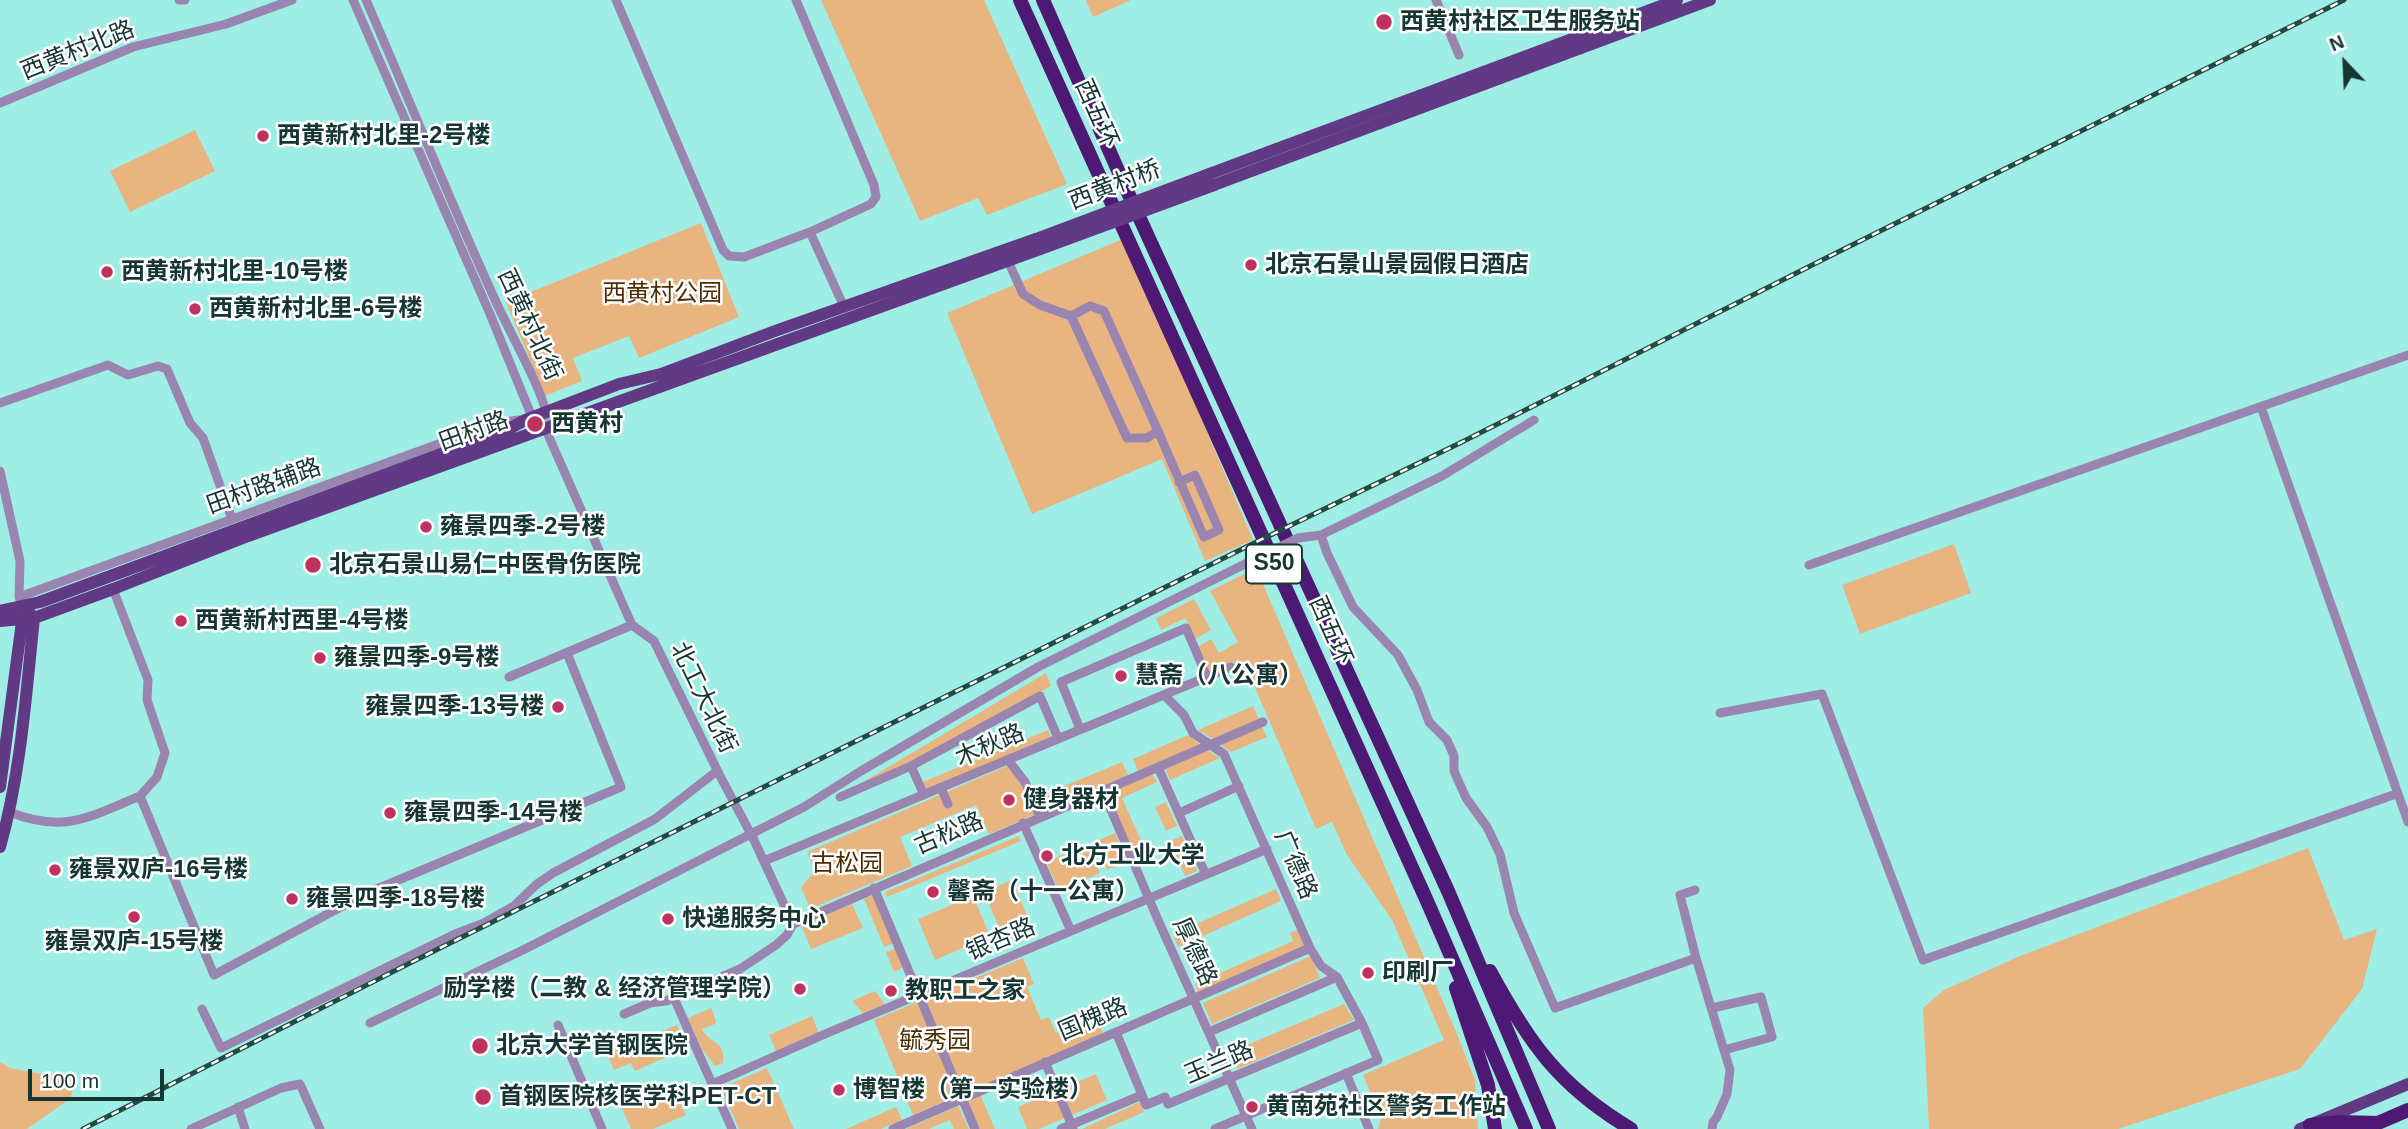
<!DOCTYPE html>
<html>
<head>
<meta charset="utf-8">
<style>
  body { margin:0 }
  #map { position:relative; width:2408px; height:1129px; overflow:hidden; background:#9feee5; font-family:Helvetica,sans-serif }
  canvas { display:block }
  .north { position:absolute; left:2310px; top:28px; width:70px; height:70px; -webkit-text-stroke:5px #fefefe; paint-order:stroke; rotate:337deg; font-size:19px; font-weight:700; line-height:28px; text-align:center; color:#153633 }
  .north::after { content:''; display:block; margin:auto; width:24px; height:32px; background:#153633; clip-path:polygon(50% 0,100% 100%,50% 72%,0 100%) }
  .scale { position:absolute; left:28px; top:1069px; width:136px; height:32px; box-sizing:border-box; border:4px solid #153633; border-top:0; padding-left:9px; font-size:21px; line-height:24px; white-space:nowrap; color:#153633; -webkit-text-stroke:5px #fefefe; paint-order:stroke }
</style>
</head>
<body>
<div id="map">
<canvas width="2408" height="1129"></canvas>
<div class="north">N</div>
<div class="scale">100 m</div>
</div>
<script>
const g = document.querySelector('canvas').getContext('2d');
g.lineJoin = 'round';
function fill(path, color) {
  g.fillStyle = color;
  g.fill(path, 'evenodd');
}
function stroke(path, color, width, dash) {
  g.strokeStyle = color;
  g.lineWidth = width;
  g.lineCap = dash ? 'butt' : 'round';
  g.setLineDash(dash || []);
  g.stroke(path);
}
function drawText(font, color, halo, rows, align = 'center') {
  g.font = font + ' Helvetica,"Noto Sans SC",sans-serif';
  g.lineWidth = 5;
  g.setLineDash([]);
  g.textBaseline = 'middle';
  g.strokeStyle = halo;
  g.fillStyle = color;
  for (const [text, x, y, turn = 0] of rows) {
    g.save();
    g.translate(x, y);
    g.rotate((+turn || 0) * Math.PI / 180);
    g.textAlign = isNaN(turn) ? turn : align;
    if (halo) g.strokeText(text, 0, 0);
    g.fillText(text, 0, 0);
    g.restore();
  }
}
const green = new Path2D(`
  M821 0H984L1067 184 987 215 978 198 920 221Z
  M1086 0H1131L1093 17Z
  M195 130 215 171 130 212 110 171Z
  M701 223 739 317 639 358 629 336 573 358 582 381 545 396 506 302Z
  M1125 238 1253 540 1205 561 1162 459 1032 514 947 313Z
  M1954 544 1971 593 1860 634 1842 585Z
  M1256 568 1457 1034 1475 1080 1478 1129H1378L1381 1119 1363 1075 1444 1040 1392 920 1347 855 1332 822 1316 829 1252 681 1233 662 1209 672 1198 647 1211 639 1219 653 1238 642 1210 591Z
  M1194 599 1211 630 1195 639 1185 618 1161 630 1156 618Z
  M1046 673 1051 686 910 763 843 794Z
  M1253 706 1259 719 1213 739 1198 730Z
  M1262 727 1267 737 1231 752 1220 744Z
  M1048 730 1051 737 927 790 923 782Z
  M1188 735 1201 745 1138 772 1133 759Z
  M1207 750 1220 758 1170 780 1165 768Z
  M1122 762 1128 775 1046 810 1040 796Z
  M1007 766 1021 784 1034 815 989 834 976 805 900 837 912 866 810 909 801 887 815 871 807 852Z
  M1152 774 1157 782 1122 798 1142 843 1131 848 1108 793Z
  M1166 802 1177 826 1166 831 1155 807Z
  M1115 833 1127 862 1107 870 1095 842Z
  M1019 836 1021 841 887 897 885 892Z
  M1182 836 1197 871 1185 876 1170 841Z
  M1088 844 1100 873 1059 891 1046 862Z
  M2308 848 2344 940 2377 929 2362 989 2300 1069 2118 1129H1929L1923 1008 1944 990 2020 956Z
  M1012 880 1029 920 1001 932 984 892Z
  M1276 889 1281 901 1178 947 1173 934Z
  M874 895 894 943 884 947 864 899Z
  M973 896 990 936 935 960 918 919Z
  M852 904 863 928 811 949 801 925Z
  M1298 930 1304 946 1198 992 1195 984 1293 941 1290 933Z
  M896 948 904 967 894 972 886 952Z
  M1311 956 1320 978 1212 1024 1203 1003Z
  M1023 958 1034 984 1027 987 1041 1020 1049 1017 1056 1033 1096 1016 1103 1033 968 1092 961 1077 948 1082 954 1097 913 1115 874 1020Z
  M875 991 885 1004 863 1013 852 1001Z
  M1344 1004 1354 1020 1237 1069 1230 1052Z
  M711 1008 716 1021 715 1024 702 1029C709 1044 726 1040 723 1063L715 1066 702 1049 688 1018Z
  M812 1016 819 1033 776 1051 769 1035Z
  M677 1025 687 1048 635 1071 631 1063 614 1070 607 1054Z
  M0 1062 10 1068 74 1080 71 1098 27 1129H0Z
  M767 1068 794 1129H739L721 1088Z
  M1096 1074 1107 1100 1039 1129H1027L1018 1107Z
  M647 1082 653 1097 666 1092 670 1100 678 1097 686 1115 653 1129H631L616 1095Z
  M980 1094 995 1129H980L967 1100Z
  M1140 1102 1144 1112 1105 1129H1082Z
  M958 1106 969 1129H954L950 1120 929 1129H906Z
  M896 1107 902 1120 881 1129H846Z`);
const minor = new Path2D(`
  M179 0H185
  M353 0 490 314 532 417 545 428 632 625 654 641 719 774 753 838 793 924
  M366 0C410 101 451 204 497 304 507 327 546 396 546 416
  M616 0 723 250 729 256 744 257 810 232 871 204 876 197 874 185 796 0
  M1436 0 1459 55
  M0 103 133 47 226 24 292 0
  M810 232 844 307
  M1008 261 1023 294 1040 305 1071 316 1127 438H1147L1158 431 1104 311 1090 306 1071 316
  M0 403 108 365 128 375 158 366 167 369 190 423 203 438 232 519
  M2261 407 2408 822
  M1158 431 1204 537 1219 530 1195 475 1179 482
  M0 471 20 561 19 597 21 602
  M1321 535 1442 476 1534 420
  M1298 538 1321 535 1327 553 1353 607 1398 655 1417 690 1429 722 1447 740 1454 756V771L1466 798 1487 827 1500 854 1514 913 1555 1008 1696 958 1730 1070 1727 1094 1717 1117 1713 1122 1712 1129
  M1809 565 2408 355
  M113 589 148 680 147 700 165 753 157 777 140 796
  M19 597 496 423 519 420
  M509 677 632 625
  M1164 695 1184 715 1193 733 1224 754 1310 948 1321 966 1337 977 1362 1023 1378 1060 1215 1129
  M1720 713 1822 694 1923 960 2396 794
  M1080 729 1061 682 1186 628 1207 677
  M1008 760 1025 782 1040 817
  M911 766 924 795
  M1158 767 1206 875
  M941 788 948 804
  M1103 791 1158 920 1252 1129
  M840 797 911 766 1040 696 1058 738
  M9 812C66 834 88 817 140 796L214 975 365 894 621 787 567 653
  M1179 813 1239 786
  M1023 823 1071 931
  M764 861 1231 667
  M874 888 975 1129
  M1695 890 1680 895 1696 958
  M674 998 732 1129
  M1712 1008 1761 997 1772 1037 1724 1050
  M202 1009 221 1048 455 934 484 923 514 906 537 884 553 873 655 819 717 771
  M624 1014 650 1003 666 1001 740 969 776 945 787 935 793 924 1263 722
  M370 1023 525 949 804 807 861 771 1038 667 1257 558
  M558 1025 602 1129
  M1116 1032 1142 1095
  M1209 1032 1337 977
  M1045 1062 1073 1128
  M1346 1073 1369 1129
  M712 1084 825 1034 1267 849
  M238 1107 245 1129
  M191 1129 281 1088 300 1084 320 1129
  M893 1129 1310 948
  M1061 1129 1142 1095 1146 1105 1165 1097 1168 1104 1362 1023`);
const major = new Path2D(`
  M1209 174 1677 0
  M1214 185 1710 0
  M0 611 40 602 509 429 525 420 619 384 661 374 775 331 1036 239
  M0 621 34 618 113 589 248 536 1040 249
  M0 787 23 614
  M0 847C21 773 26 694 34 618L29 612
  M2300 1129 2408 1084`);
const highway = new Path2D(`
  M1020 0 1427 901 1526 1129
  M1043 0 1124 184 1448 891 1549 1129
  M1490 971C1529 1043 1559 1086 1631 1129
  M1456 988 1488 1085 1495 1129
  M2310 1125 2340 1122 2378 1123
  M2371 1126 2408 1110`);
const rail = new Path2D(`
  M83 1129 412 962 1244 548 1462 442 1834 254 2344 0`);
const minorBridge = new Path2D(`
  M1257 558 1298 538`);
const majorBridge = new Path2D(`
  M1036 239 1209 174
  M1040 249 1214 185`);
const markers = [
  [1384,22,9,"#bf315e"],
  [263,136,7,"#bf315e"],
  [1251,265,7,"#bf315e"],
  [107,272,7,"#bf315e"],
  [195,309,7,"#bf315e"],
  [535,424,9,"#bf315e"],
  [426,527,7,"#bf315e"],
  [313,565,9,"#bf315e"],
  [181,621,7,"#bf315e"],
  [320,658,7,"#bf315e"],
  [1121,676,7,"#bf315e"],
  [558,707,7,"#bf315e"],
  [1009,800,7,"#bf315e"],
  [390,813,7,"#bf315e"],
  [1047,856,7,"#bf315e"],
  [55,870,7,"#bf315e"],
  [933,892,7,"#bf315e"],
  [292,899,7,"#bf315e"],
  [134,917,7,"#bf315e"],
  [668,919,7,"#bf315e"],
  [1368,973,7,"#bf315e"],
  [800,989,7,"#bf315e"],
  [891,991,7,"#bf315e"],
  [480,1046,9,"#bf315e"],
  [839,1090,7,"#bf315e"],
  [483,1097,9,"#bf315e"],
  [1252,1107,7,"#bf315e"]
];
const shields = [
  [1274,564,56]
];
const shieldNames = [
  ["S50",1274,564]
];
const poiNames = [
  ["西黄村社区卫生服务站",1400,22],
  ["西黄新村北里-2号楼",277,136],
  ["北京石景山景园假日酒店",1265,265],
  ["西黄新村北里-10号楼",121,272],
  ["西黄新村北里-6号楼",209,309],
  ["西黄村",551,424],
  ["雍景四季-2号楼",440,527],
  ["北京石景山易仁中医骨伤医院",329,565],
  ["西黄新村西里-4号楼",195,621],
  ["雍景四季-9号楼",334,658],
  ["慧斋（八公寓）",1135,676],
  ["雍景四季-13号楼",544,707,"right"],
  ["健身器材",1023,800],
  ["雍景四季-14号楼",404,813],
  ["北方工业大学",1061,856],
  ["雍景双庐-16号楼",69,870],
  ["馨斋（十一公寓）",947,892],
  ["雍景四季-18号楼",306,899],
  ["快递服务中心",682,919],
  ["雍景双庐-15号楼",134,942,"center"],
  ["印刷厂",1382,973],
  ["励学楼（二教 & 经济管理学院）",786,989,"right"],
  ["教职工之家",905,991],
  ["北京大学首钢医院",496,1046],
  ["博智楼（第一实验楼）",853,1090],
  ["首钢医院核医学科PET-CT",499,1097],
  ["黄南苑社区警务工作站",1266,1107]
];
const streetNames = [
  ["西黄村北路",78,51,-22],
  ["西五环",1096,114,66],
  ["西黄村桥",1115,186,-21],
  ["西黄村北街",529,325,65],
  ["田村路",474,432,-20],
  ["田村路辅路",264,487,-20],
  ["西五环",1330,631,66],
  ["北工大北街",703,698,64],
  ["木秋路",990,746,-23],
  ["古松路",949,834,-23],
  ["广德路",1295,865,67],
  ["银杏路",1001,940,-23],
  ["厚德路",1194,952,65],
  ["国槐路",1093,1020,-23],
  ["玉兰路",1219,1063,-23]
];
const parkNames = [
  ["西黄村公园",662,294],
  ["古松园",847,864],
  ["毓秀园",935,1041]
];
fill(green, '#e8b581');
stroke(minor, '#9985af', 9);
stroke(major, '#623984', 12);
stroke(highway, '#4e1974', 14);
stroke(rail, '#244a46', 5);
stroke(rail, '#fefefe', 2.5, [8]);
stroke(minorBridge, '#9985af', 9);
stroke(majorBridge, '#623984', 12);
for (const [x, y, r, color] of markers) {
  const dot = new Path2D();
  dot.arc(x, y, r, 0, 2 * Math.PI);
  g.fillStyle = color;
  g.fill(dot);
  stroke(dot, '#fefefe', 2.5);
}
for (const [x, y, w] of shields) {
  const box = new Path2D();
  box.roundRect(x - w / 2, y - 19.5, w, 39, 5);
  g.fillStyle = '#fefefe';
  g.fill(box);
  stroke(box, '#153633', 2);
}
drawText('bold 23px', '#153633', null, shieldNames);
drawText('bold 24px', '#153633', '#fefefe', poiNames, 'left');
drawText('24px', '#153633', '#fefefe', streetNames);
drawText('24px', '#4d2d03', '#fefefe', parkNames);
</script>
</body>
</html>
